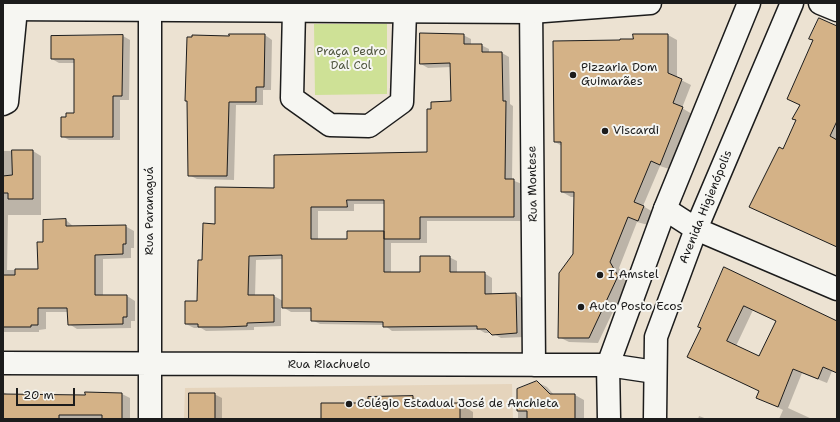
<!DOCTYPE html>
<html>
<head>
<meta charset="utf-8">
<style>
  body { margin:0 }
  #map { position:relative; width:840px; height:422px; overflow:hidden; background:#ece2d2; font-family:"Shantell Sans",sans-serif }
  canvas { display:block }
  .frame { position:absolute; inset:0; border:4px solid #1c1c1c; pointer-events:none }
  .scale { position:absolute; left:16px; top:388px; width:59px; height:18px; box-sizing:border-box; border:2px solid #1c1c1c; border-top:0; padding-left:5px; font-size:12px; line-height:14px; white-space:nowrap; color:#1c1c1c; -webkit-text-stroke:3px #f6f6f2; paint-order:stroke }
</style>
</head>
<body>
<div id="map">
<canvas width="840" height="422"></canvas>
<div class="frame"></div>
<div class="scale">20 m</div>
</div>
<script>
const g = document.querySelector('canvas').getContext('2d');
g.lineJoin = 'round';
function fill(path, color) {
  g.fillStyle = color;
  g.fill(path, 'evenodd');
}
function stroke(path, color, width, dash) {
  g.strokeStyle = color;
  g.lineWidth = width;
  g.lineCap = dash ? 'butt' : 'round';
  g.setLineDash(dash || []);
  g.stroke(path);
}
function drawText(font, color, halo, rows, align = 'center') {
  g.font = font + ' "Shantell Sans",sans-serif';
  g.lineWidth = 4;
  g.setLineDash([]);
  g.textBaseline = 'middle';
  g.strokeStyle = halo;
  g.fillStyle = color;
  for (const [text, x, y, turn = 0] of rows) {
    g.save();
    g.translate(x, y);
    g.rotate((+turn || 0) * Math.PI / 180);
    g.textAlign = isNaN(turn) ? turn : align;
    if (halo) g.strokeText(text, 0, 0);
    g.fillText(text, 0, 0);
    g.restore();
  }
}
const built = new Path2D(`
  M512 384 513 419H184L185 388Z`);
const green = new Path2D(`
  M314 24H387V94L315 95Z`);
const shadow = new Path2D(`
  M837 27V247L759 211 783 150 797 120 801 105Z
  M230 35H265L272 40 271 90H263V105H236L234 180 197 179 189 175 188 102 186 101Z
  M463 35 471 39V45H481L489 49V53H502L509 57 510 104 513 106 512 180 522 184V221H427V243H391V273H421L449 257 457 261V273H484L492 278V295L516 294 523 299 524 337 501 338 492 333H485L480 330 392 331 384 325 320 324 312 320V312H291L281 306V326L254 327V330L206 331 201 328H194L186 324 198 302 203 261 216 225 275 189 428 153 452 102 451 67 428 68 421 64ZM354 204H385V232L348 240H318V211H354ZM283 259V301L274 296H255L256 260Z
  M668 35 677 40V78L691 85 682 108 692 114 669 169 660 166 643 206 653 212 648 225 637 222 619 268 627 282 598 343 569 342 559 337 574 254 575 197H571L562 192V146L555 142 621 41Z
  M123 36 130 40 129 100H120V140H69L62 136 67 118 75 114V63H59L52 59Z
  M3 151H33L41 156V215H8L7 270H39L44 243 66 220 74 227 125 226 134 231V248H131V258L103 259V296H127L135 301V321H131V328L77 329 69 324 68 312H46V329L39 330V332H3Z
  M725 268 837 323V373L832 371 827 383 802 373 788 408 812 419H779L783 410 757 397 760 391 702 328ZM753 310 777 321 759 358 736 346Z
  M537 382 547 387 554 395H575L584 400V419H518V390Z
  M3 392 9 395 86 396V393L122 394 130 398V419H3Z
  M214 394 222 398V419H190Z
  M413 397 425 404H460L473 412V419H322L369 404Z
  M699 416 707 419H698Z`);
const building = new Path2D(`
  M819 18 837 26V121L830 136 837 140V247L749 207 779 147 783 149 796 120 792 119 800 105 787 99 813 40 809 39Z
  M420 33 464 34V44H482V52H502L503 101H506L505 179H514V217H420V239H384V272H420V256H450V272H485V294L516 293 517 333 492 335 486 329H477V326L383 327V322L311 321V308H282V255L249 256 248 295H274V322L247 323V326L222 327H198V324H185V301H197L198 260H202L203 223 215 224V187L274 188V155L427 152V109H431V102L451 101 450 63 420 64ZM347 200H384V239V231H347V239H311V207H347Z
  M229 34H265L264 87H256V102H229L227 176H188L187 101H185L187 37H192V35L229 36Z
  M633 34H668V73L682 79 673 103 683 107 660 165 651 161 634 202 644 206 638 221 628 217 610 262 618 276 589 338H558L559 273 573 254 574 192H561V142H554L553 41 620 40V39H633Z
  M123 35 122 96H113V137H61V117H66V113H74V59H51V36Z
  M12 150H33V199H8V193H3V176L12 175Z
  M66 219V226L126 225V244H123V254L95 255V295H127V317H123V324L68 325 67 308H38V325H31V327H3V275H15V269H38L37 242H43V220Z
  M724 267 837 321V373L823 367 818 379 793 369 778 407 756 398 759 391 687 357 701 328 698 327ZM744 306 776 321 759 356 727 341Z
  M537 381 550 394H575V419H527V411H517V389Z
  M85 392 122 393V419H102V415H59V419H3V394L85 395Z
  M189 393H215V419H189Z
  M413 396V403H460V419H321V403H368V397Z`);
const minor = new Path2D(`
  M150 3V419
  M531 3 534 365
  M820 3 837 10
  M294 10 292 98 330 125 369 126 402 102 405 11
  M3 104 7 102 16 9
  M665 209 696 229 837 289
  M3 363 608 365 655 372`);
const major = new Path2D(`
  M3 9 531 12 650 3
  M609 419 608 365 665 209 749 3
  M655 419 656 337 696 229 792 3`);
const markers = [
  [573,75,4,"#1c1c1c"],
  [605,131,4,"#1c1c1c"],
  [600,275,4,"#1c1c1c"],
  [581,307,4,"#1c1c1c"],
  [349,404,4,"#1c1c1c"]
];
const parkNames = [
  ["Praça Pedro",351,52],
  ["Dal Col",351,66]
];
const poiNames = [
  ["Pizzaria Dom",581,68],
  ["Guimarães",581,82],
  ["Viscardi",613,131],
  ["I Amstel",608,275],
  ["Auto Posto Ecos",589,307],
  ["Colégio Estadual José de Anchieta",357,404]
];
const streetNames = [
  ["Rua Montese",533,184,-91],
  ["Avenida Higienópolis",706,207,-68],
  ["Rua Paranaguá",150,211,-90],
  ["Rua Riachuelo",329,365]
];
fill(built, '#e5d4bc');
fill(green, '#cee196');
fill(shadow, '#0003');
fill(building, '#d4b287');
stroke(building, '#1c1c1c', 1);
stroke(minor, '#1c1c1c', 25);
stroke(major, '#1c1c1c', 25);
stroke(minor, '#f6f6f2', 22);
stroke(major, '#f6f6f2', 22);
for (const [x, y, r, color] of markers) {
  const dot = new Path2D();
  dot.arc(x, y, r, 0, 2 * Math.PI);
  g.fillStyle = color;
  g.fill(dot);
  stroke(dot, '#f6f6f2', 1.5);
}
drawText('12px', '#515741', '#f6f6f2', parkNames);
drawText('12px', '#1c1c1c', '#f6f6f2', poiNames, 'left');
drawText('12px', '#1c1c1c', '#f6f6f2', streetNames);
</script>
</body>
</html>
